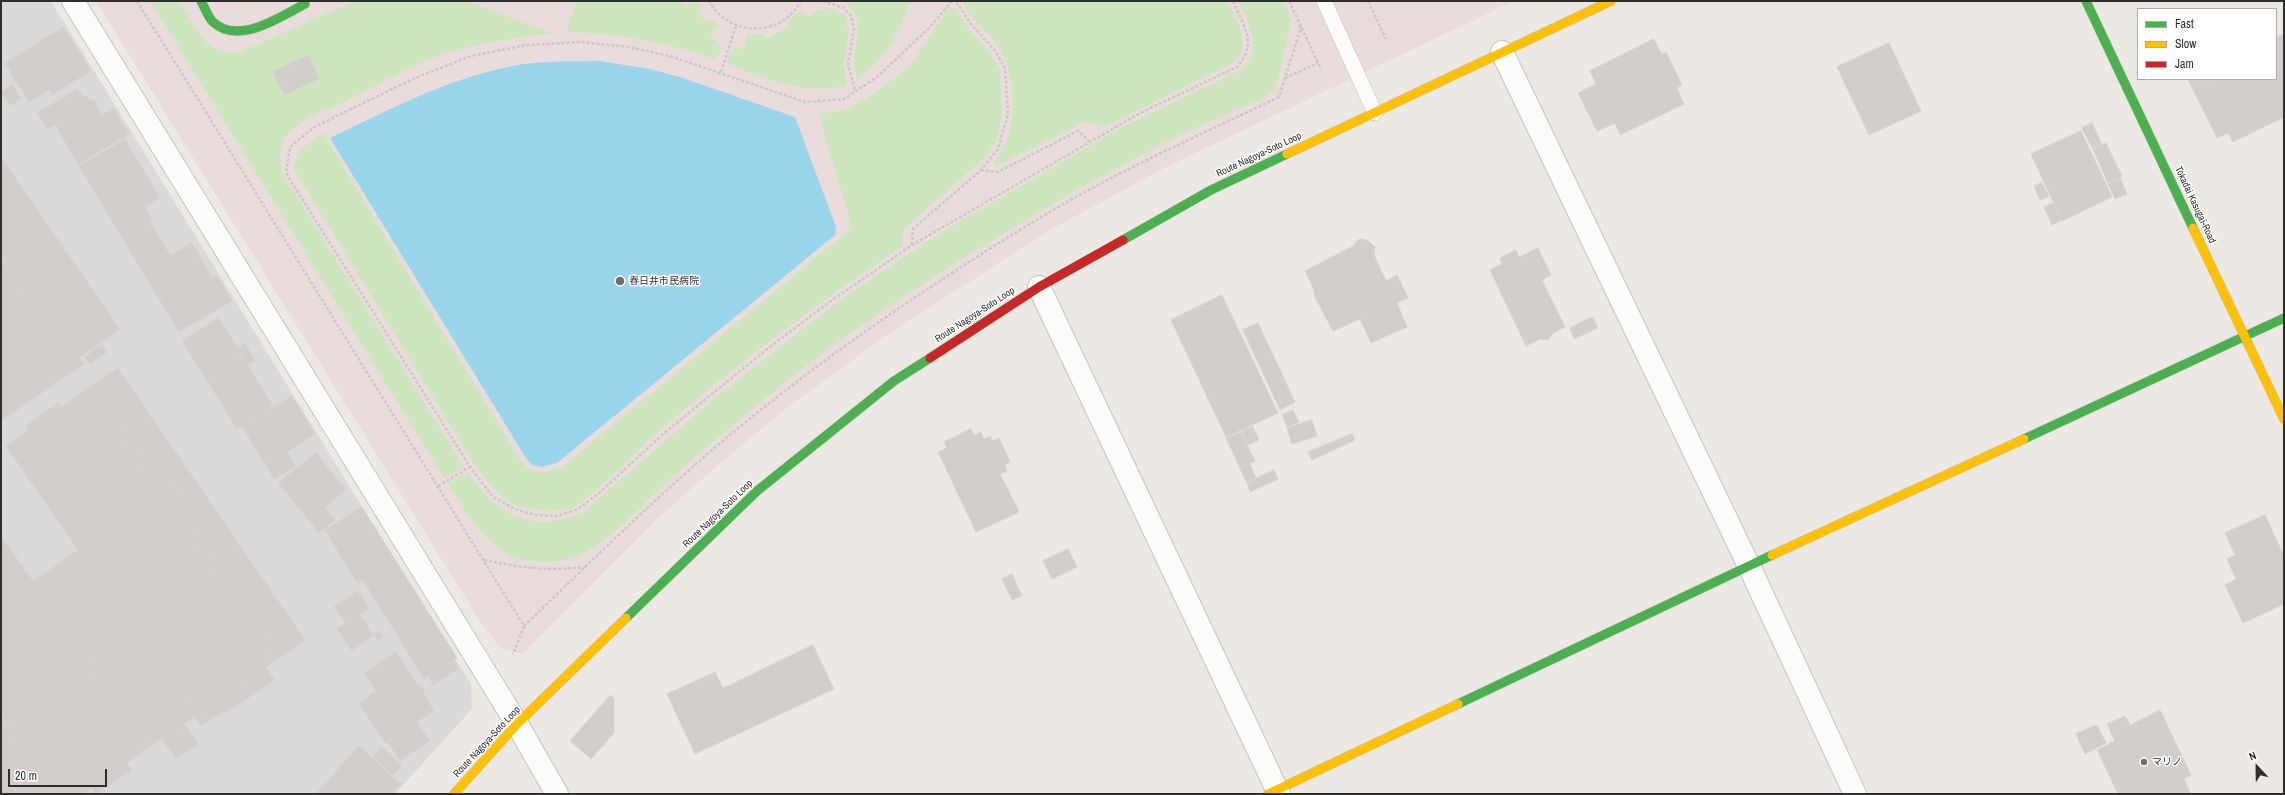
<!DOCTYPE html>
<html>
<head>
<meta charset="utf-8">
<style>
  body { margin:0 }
  #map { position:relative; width:2285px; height:795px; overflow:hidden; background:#ece8e4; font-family:"Archivo Narrow",sans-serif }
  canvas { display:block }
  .frame { position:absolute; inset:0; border:2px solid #2e2e2e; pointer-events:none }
  .legend { position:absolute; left:2137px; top:8px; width:140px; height:72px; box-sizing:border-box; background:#fff; border:1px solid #ababab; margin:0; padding:5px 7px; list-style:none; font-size:12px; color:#2e2e2e }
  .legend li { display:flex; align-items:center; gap:8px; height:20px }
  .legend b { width:20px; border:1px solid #ababab }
  .north { position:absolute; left:2237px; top:747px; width:40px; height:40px; -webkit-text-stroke:3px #fff; paint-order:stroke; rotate:338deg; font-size:11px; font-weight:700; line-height:16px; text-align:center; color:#2e2e2e }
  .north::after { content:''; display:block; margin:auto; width:14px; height:18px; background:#2e2e2e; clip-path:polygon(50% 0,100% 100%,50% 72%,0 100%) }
  .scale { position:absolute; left:8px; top:769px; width:99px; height:18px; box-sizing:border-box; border:2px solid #2e2e2e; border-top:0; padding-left:5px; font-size:12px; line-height:14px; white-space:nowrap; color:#2e2e2e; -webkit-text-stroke:3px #fff; paint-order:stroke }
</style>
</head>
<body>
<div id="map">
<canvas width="2285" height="795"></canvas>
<div class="frame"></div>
<ul class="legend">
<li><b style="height:5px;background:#4caf50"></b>Fast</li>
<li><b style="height:5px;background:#ffc107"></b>Slow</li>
<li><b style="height:5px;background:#c62828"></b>Jam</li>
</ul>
<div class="north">N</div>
<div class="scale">20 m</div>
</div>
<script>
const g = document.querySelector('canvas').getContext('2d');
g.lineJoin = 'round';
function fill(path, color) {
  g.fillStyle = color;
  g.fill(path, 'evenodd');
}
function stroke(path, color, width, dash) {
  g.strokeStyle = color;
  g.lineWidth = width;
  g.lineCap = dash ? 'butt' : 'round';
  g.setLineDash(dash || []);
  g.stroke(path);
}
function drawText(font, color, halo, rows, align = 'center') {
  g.font = font + ' "Archivo Narrow","Noto Sans JP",sans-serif';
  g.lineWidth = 3;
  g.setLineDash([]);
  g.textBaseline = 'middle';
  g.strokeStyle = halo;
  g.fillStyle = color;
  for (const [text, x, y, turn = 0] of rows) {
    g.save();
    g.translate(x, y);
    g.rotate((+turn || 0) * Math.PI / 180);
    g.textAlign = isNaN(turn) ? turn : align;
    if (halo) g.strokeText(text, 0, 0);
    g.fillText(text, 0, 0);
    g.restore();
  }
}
const industrial = new Path2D(`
  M1 1H51L471 684 472 709 395 794H1Z`);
const medical = new Path2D(`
  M96 1H1514L1166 167 1050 230 890 333 788 407 718 465 657 519 523 654 501 648 481 623Z`);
const green = new Path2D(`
  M150 1H180C197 28 203 55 239 53L354 1H466L553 33C519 37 487 42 454 51 416 62 381 83 346 101 327 110 302 118 288 134 278 146 279 162 284 175L464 467 444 478Z
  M577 1H683L685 5 697 1 701 7 696 11 706 22 711 19 717 24 710 36 722 45 718 56 714 59C666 42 617 33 566 32Z
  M844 1H911C895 38 889 54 857 80 856 75 855 70 854 65 854 39 868 22 844 1Z
  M1227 1C1236 20 1253 43 1235 62L1102 128 1084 121 1068 131 996 166 993 162C1020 136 1018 73 997 44 986 29 969 19 962 1Z
  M1238 1H1283L1291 18 1279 76 1273 89 1265 97C1230 113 1194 127 1160 145 1054 201 950 263 852 332 789 376 731 427 673 476 641 504 605 552 563 560 501 573 475 528 448 483L468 472C497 515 532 535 583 512L715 398 831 307 883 271 937 235 1122 127 1239 71C1265 48 1250 28 1238 1Z
  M949 7 956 9 967 27 987 48 1000 70 1002 114 996 142 985 157 904 229 901 247C818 303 738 363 662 428 637 449 615 475 589 496 584 499 579 505 574 507 556 514 526 511 509 502 495 494 486 479 476 467L294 169 298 151 323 133 520 460 530 470 543 472 562 467 852 228 819 114 846 110 875 93 910 66Z
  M832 8 846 15 848 34 844 65 846 86C797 94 772 81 728 64L727 62 732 50 738 47 744 50 746 35 763 33 766 39 789 26 788 22 800 10 810 17 817 11Z`);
const water = new Path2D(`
  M600 61 650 69 683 78 795 117 836 227 835 235 557 463 542 467 532 465 526 458 330 138C388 110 445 80 508 67 538 60 569 62 600 61Z`);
const building = new Path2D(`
  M64 27 91 71 52 95 49 90 29 102 5 63Z
  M2284 34V117L2233 142 2228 133 2217 138 2188 80 2276 79V38Z
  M1654 39 1662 55 1666 52 1682 85 1677 88 1684 104 1620 135 1615 123 1597 131 1578 93 1596 84 1590 71Z
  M1889 43 1921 111 1869 135 1837 67Z
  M309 55 319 79 284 95 273 72Z
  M12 85 21 98 10 106 1 93Z
  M78 89 83 97 86 95 90 101 93 99 102 115 113 108 129 134 78 164 55 125 47 130 37 113Z
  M2092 123 2102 144 2092 148 2082 128Z
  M2081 131 2112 197 2062 221 2031 154Z
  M125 139 160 198 145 207 153 220 150 222 170 255 192 243 212 278 217 275 232 301 179 332 79 166Z
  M2106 143 2122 176 2108 183 2093 149Z
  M1 157 120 329 74 361 1 256Z
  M2120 178 2127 194 2115 199 2108 184Z
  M2042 183 2049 196 2040 200 2034 186Z
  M2054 203 2062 220 2052 225 2044 207Z
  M1363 239 1369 241 1375 247 1374 255 1386 281 1397 275 1408 298 1397 303 1407 327 1371 343 1360 319 1333 331 1315 297 1313 288 1305 271 1353 246 1358 240Z
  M1538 248 1551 275 1542 280 1565 327 1553 333 1548 340 1540 339 1526 346 1490 270 1502 264 1500 258 1516 250 1519 257Z
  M1 256 74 361 79 357 84 364 1 421Z
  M1222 295 1278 413 1226 437 1171 320Z
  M1593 317 1598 328 1574 339 1570 328Z
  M219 318 273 406 237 429 182 341Z
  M1258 323 1295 402 1280 410 1243 330Z
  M245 343 255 360 247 365 237 348Z
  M102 344 107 352 90 364 85 357Z
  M118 368 305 640 278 659 171 504 190 491 178 474 159 487 90 387Z
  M90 387 159 487 178 474 190 491 171 504 278 659 252 676 256 681 222 705 219 700 194 717 123 614 76 645 148 748 127 763 132 770 96 794 92 788 83 794H55L1 716V536L33 581 78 550 6 446 28 431 25 426 58 403 61 407Z
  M292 396 315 434 287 452 296 466 274 479 242 426Z
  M1293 410 1299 422 1287 427 1282 415Z
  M1312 420 1317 436 1292 444 1287 428Z
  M1253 427 1259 440 1248 445 1242 431Z
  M971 429 974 435 981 432 984 439 990 436 993 441 999 438 1010 462 1005 465 1007 471 1000 474 1019 512 976 532 938 452 947 448 944 442Z
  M1241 432 1255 461 1240 468 1226 438Z
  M1352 434 1355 440 1312 460 1308 452Z
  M316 453 346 490 325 507 335 520 319 533 278 483Z
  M1250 464 1256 478 1246 482 1240 468Z
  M1274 470 1278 479 1250 492 1247 483Z
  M362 507 457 658 424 679 363 580 358 584 325 530Z
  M2265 515 2284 556V604L2243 623 2225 585 2236 579 2227 559 2235 555 2225 533Z
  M1068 549 1077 567 1052 579 1043 561Z
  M1012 574 1022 596 1012 600 1002 579Z
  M358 591 369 608 346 623 334 607Z
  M123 614 194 717 148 748 76 645Z
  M359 614 374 635 352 651 337 629Z
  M379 631 383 638 378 641 374 634Z
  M813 645 834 689 695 754 667 694 715 672 723 688Z
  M396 652 419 687 421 685 425 691 423 693 434 711 385 743 359 703 376 691 364 673Z
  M453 661 458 669 433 685 428 676Z
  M265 667 275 680 226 713 223 711 201 726 194 717 219 700 222 705 256 681 252 676Z
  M611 695 614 698V733L591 759 570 741Z
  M2160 710 2191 775 2184 779 2191 794H2118L2097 750 2115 741 2107 724 2125 716 2130 725Z
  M1 716 55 794H1Z
  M417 722 430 741 400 761 388 742Z
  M184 724 198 744 176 759 162 739Z
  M2097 725 2106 743 2085 754 2076 734Z
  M359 746 401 784 392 794H316Z
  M381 747 402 765 393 775 373 757Z`);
const path = new Path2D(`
  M137 1 524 626 513 655
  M709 1C729 37 781 38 801 1
  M823 1 844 8 851 16 854 29 848 64 855 91
  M952 1 929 28 877 77 844 99 805 102 670 56 628 47 581 42 526 45 471 56 413 79 314 127 290 147 286 173 470 467 493 497 515 509 536 515 557 516 578 509 598 494 662 435 762 353 828 303 912 245 1142 112 1237 67C1258 43 1244 27 1233 1
  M1289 1 1320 67
  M1368 1 1386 39
  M721 72 736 26
  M1285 78 1318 63
  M981 170 998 172 1078 131 1089 141
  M912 245 913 229 981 170 998 149 1008 114 1005 68 996 52 970 23 956 1
  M438 486 470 467
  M484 560C523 568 546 571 586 567
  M524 626C583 569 642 511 704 457 807 368 921 290 1038 219 1115 172 1198 136 1279 97L1301 27`);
const lane = new Path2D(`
  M1324 1 1375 113`);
const street = new Path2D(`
  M73 1 517 724 557 794
  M1502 52 1749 566 1855 794
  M1039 287 1279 794`);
const fast = new Path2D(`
  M201 1C205 8 208 17 213 22 239 46 281 16 305 4
  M2086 1 2193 228
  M1123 240 1211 190 1287 154
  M2024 439 2284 318
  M626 618 757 491 894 381 930 358
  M1458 704 1772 555`);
const slow = new Path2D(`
  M1287 154 1611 1
  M2193 228 2284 419
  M1772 555 2024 439
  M454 794 517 724 626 618
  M1268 794 1458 704`);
const jam = new Path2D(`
  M930 358 1039 287 1123 240`);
const markers = [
  [620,281,5,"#706f6e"],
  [2144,762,4,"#706f6e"]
];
const streetNames = [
  ["Route Nagoya-Soto Loop",1259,155,-25],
  ["Tokadai Kasugai-Road",2195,205,65],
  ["Route Nagoya-Soto Loop",975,315,-33],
  ["Route Nagoya-Soto Loop",718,514,-44],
  ["Route Nagoya-Soto Loop",487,742,-47]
];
const poiNames = [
  ["春日井市民病院",629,281],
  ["マリノ",2152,762]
];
fill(industrial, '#dcd9db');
fill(medical, '#e9dcdb');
fill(green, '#cee6be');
fill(water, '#99d6ec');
fill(building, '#d1cecb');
stroke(building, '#d7d4d0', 1);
stroke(lane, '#c5c4c5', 16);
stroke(street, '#c5c4c5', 24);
stroke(fast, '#c5c4c5', 10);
stroke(slow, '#c5c4c5', 10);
stroke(jam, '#c5c4c5', 10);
stroke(path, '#c9c9c8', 2.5, [3, 2]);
stroke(lane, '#fcfcfb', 15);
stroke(street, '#fcfcfb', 22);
stroke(fast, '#4caf50', 9);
stroke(slow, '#ffc107', 9);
stroke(jam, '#c62828', 9);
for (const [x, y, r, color] of markers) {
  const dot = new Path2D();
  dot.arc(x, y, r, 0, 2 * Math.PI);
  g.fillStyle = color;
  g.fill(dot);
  stroke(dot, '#fff', 1.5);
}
drawText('10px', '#2e2e2e', '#fff', streetNames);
drawText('10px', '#2e2e2e', '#fff', poiNames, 'left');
</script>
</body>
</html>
